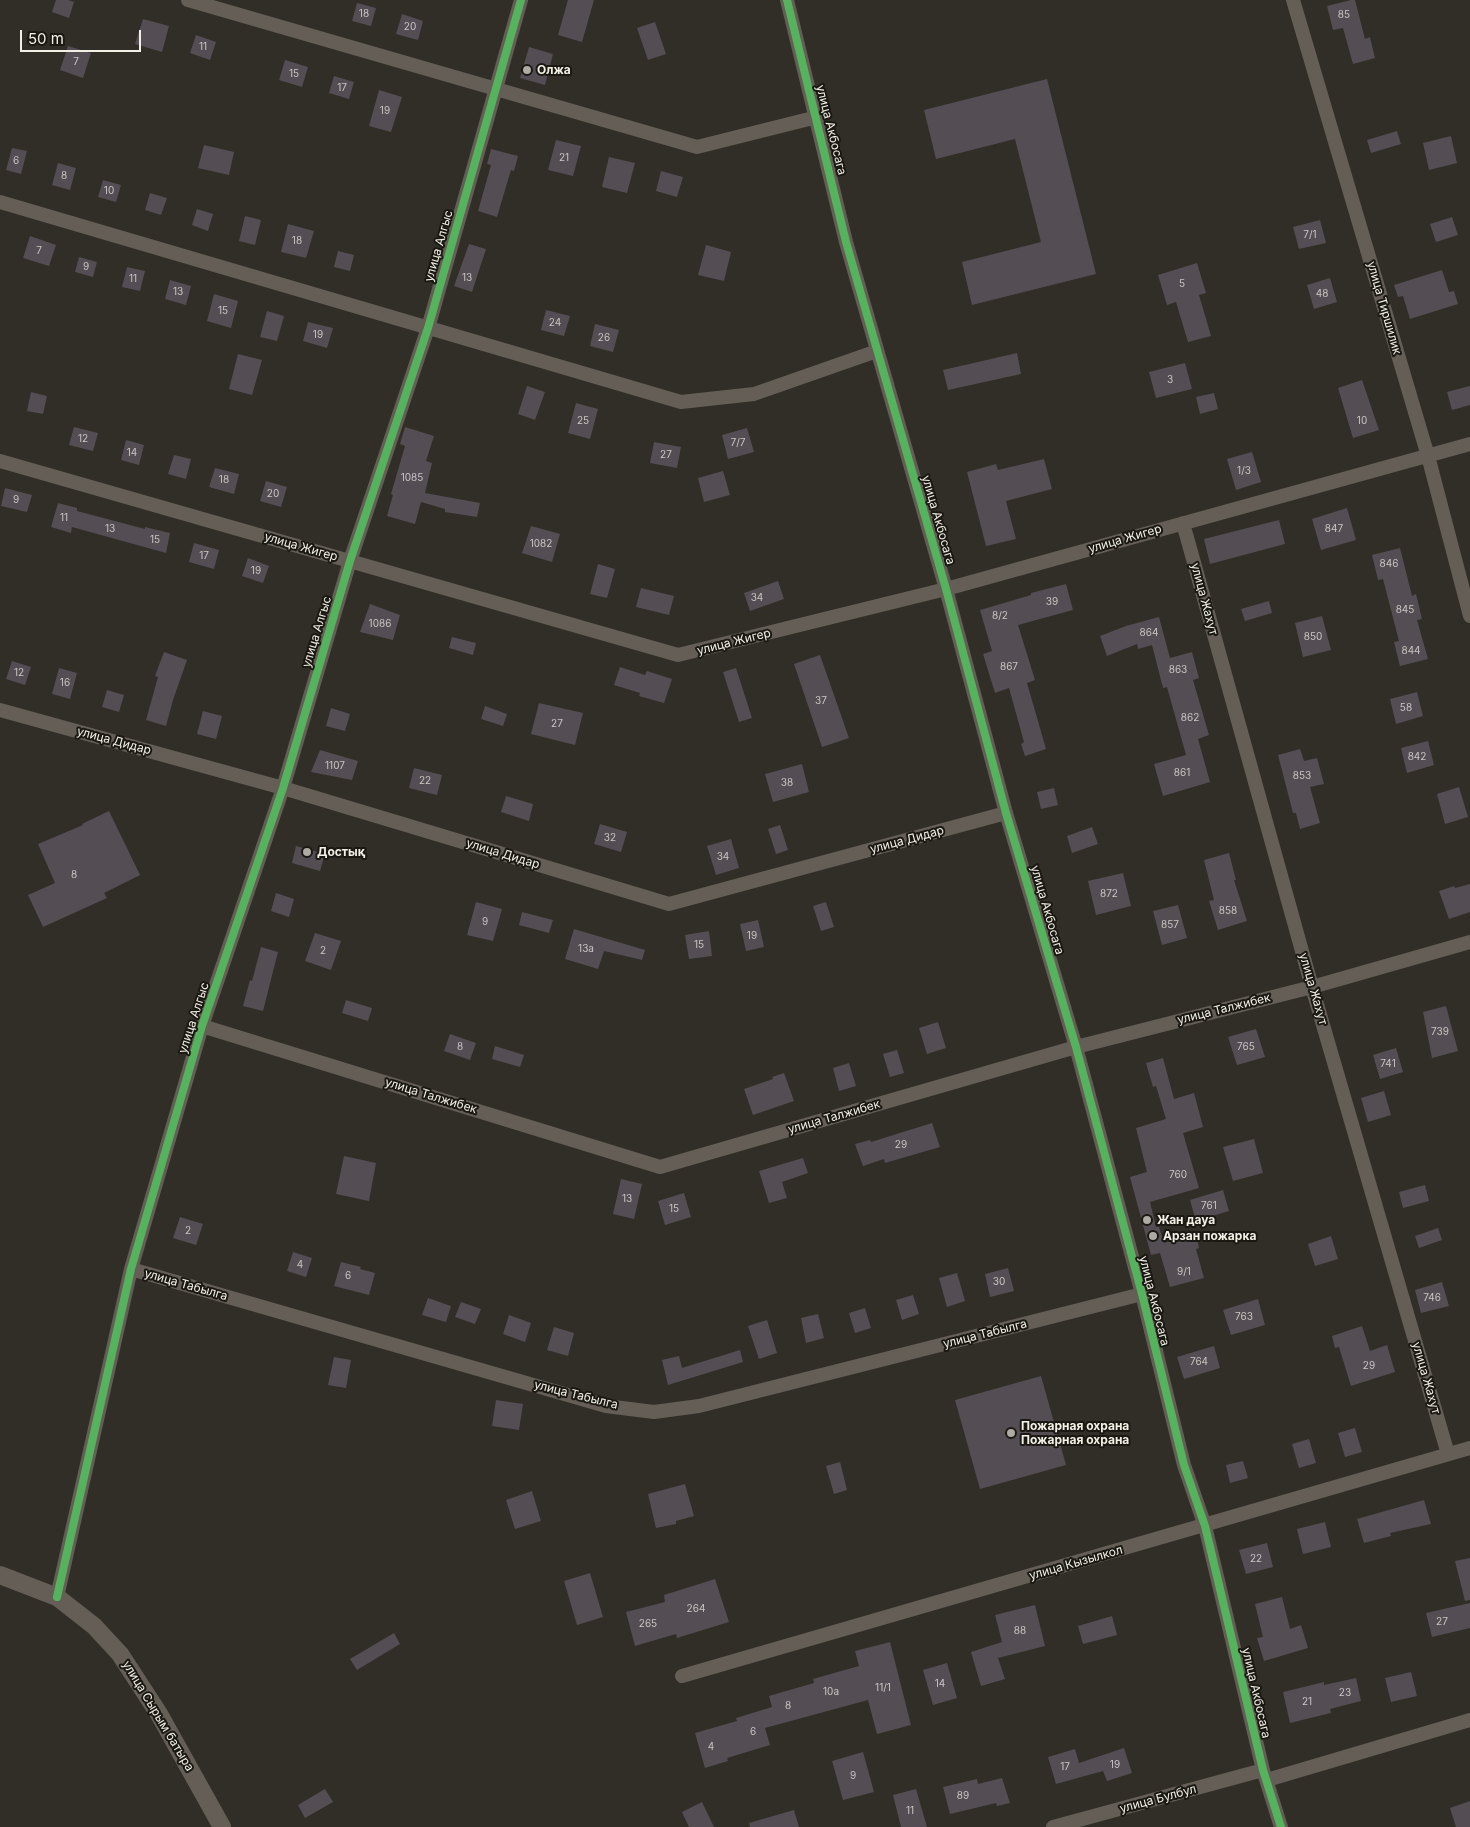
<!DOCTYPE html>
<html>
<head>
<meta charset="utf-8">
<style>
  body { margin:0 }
  #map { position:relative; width:1470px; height:1827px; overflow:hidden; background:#302e26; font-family:Inter,sans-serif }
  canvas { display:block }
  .scale { position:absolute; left:20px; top:30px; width:121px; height:22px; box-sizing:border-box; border:2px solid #f2efe5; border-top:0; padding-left:6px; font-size:15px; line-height:18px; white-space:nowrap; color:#f2efe5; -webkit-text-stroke:4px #1a1812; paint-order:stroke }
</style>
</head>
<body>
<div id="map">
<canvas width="1470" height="1827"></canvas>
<div class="scale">50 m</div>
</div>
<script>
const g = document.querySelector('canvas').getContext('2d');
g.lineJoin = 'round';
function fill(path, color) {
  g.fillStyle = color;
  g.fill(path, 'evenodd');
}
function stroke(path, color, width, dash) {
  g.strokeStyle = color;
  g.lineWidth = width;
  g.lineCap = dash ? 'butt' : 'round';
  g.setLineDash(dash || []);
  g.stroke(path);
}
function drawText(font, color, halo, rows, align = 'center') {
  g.font = font + ' Inter,sans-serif';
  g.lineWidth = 4;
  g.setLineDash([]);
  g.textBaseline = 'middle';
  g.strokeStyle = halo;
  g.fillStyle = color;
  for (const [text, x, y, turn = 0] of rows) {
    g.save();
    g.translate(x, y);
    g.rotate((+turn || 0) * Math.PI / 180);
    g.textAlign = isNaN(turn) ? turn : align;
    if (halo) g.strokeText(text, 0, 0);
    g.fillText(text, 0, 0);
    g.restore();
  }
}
const building = new Path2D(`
  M56 0H68L74 2 69 18 52 12Z
  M568 0H594L582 42 558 35Z
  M1351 0H1355L1365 39 1370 37 1375 58 1353 64 1343 28 1333 30 1327 6Z
  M357 3 376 8 371 26 352 21Z
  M402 14 423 21 418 40 396 34Z
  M143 19 169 26 162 52 135 44Z
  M655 22 666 54 648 60 637 28Z
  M196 35 216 42 210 60 190 53Z
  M68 46 91 53 83 78 60 70Z
  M529 47 553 54 545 85 520 78Z
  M285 60 308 67 302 87 279 80Z
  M334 76 354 82 349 99 329 93Z
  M1047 79 1096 274 972 305 962 262 1041 242 1015 139 936 159 924 110Z
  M379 90 402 97 391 132 369 126Z
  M1397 131 1401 144 1371 153 1367 140Z
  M1451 136 1457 163 1429 170 1423 143Z
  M556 140 581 146 573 176 548 170Z
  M204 145 234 152 229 175 198 168Z
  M12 148 27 151 21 174 6 170Z
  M491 149 518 156 514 171 511 170 497 217 478 211 491 165 487 164Z
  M609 157 635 163 627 193 602 187Z
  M58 163 76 168 70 190 52 185Z
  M661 171 683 177 677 197 656 191Z
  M103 180 121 185 116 202 98 197Z
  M150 193 167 198 161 215 145 210Z
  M197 209 213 214 208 231 192 225Z
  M245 216 261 220 255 245 239 241Z
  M1452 217 1458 235 1436 242 1430 224Z
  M1320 220 1326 243 1299 249 1293 227Z
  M288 224 314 231 306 258 281 252Z
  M30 236 56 245 49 266 23 258Z
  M469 244 486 249 472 292 454 286Z
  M706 245 731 252 724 281 698 275Z
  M338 251 354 255 350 271 334 267Z
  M79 257 97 262 93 277 75 272Z
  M1197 263 1206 293 1199 295 1211 336 1188 342 1176 302 1167 305 1158 275Z
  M127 267 145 271 140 291 122 287Z
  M1442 270 1449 292 1454 291 1458 304 1410 319 1403 296 1398 297 1394 285Z
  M1330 278 1337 302 1314 309 1307 285Z
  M170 280 191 286 186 305 165 299Z
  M214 294 238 301 231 328 207 321Z
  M546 310 570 316 564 336 541 330Z
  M267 311 284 316 277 341 260 337Z
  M308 322 333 328 327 348 303 341Z
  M595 324 619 330 613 352 590 346Z
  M1017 353 1021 374 948 390 943 370Z
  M238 354 262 360 252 395 229 389Z
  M1185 363 1192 389 1156 398 1149 372Z
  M1362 380 1379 430 1353 438 1338 388Z
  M527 386 545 392 535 420 518 414Z
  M1470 386V405L1452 410 1447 392Z
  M31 392 47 396 43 414 27 411Z
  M1214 393 1218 409 1200 414 1196 397Z
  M576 403 598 409 590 439 568 433Z
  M74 427 98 433 93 451 69 445Z
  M405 427 434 436 426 461 432 463 425 493 480 503 477 517 445 512V509L421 502 415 524 387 516 393 495 391 494 405 446 400 444Z
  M747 428 754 452 728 459 722 435Z
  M126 440 144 445 139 465 121 460Z
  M654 442 681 447 677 468 650 463Z
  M1252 452 1261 482 1236 490 1227 459Z
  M174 455 191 459 186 479 168 474Z
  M1044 459 1052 489 1006 501 1016 539 986 546 967 472 996 464 998 470Z
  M215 468 239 474 234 494 209 487Z
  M723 471 730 495 704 502 698 478Z
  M266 481 287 487 281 507 260 501Z
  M5 488 32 495 27 512 1 506Z
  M58 503 77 508V511L145 529V527L170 533 166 553 72 527 71 533 51 527Z
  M1347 508 1356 540 1321 550 1312 519Z
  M1279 520 1285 544 1210 564 1204 539Z
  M531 526 560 534 552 562 522 553Z
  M194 543 219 550 214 569 189 562Z
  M1400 548 1412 596 1416 594 1422 619 1417 620 1428 659 1400 666 1394 642 1399 641 1383 579 1378 580 1372 555Z
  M248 558 269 566 263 583 242 576Z
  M598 564 615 569 607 598 590 594Z
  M778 581 784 599 750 611 744 593Z
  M1066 584 1073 610 1018 625 1035 680 1027 683 1046 749 1025 756 1021 744 1024 742 1009 688 995 693 983 654 992 651 980 610 1031 595V593Z
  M641 588 674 596 669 615 636 607Z
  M1269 601 1272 613 1245 621 1241 609Z
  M370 604 400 615 393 640 360 632Z
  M1322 616 1331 650 1303 657 1295 623Z
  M1159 617 1170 658 1192 652 1199 678 1193 680 1209 735 1198 739 1210 782 1163 796 1154 764 1186 755 1167 687 1163 688 1152 645 1138 649 1137 644 1107 656 1100 636 1126 626Z
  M452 637 476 643 473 655 449 648Z
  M164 652 187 660 173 700 166 726 146 720 158 677 155 676Z
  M820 655 849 738 822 747 794 664Z
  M12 661 31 667 25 685 6 679Z
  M620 667 645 675 647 671 672 679 664 703 639 696 640 693 614 685Z
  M59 668 77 673 70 699 52 694Z
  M736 668 752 718 739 722 723 672Z
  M107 690 124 695 119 712 102 707Z
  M1417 692 1423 716 1396 724 1390 699Z
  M539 703 583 713 575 745 531 734Z
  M485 706 507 714 503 726 481 719Z
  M331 708 350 714 345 731 326 726Z
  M203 711 222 716 216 739 197 734Z
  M1428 741 1434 765 1407 773 1401 748Z
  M1300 749 1304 761 1317 758 1324 784 1310 787 1320 823 1300 829 1296 813H1293L1278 755Z
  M320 750 358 761 352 780 311 772Z
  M802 764 809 792 773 802 765 774Z
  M414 768 442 775 437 795 409 788Z
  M1459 787 1468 817 1445 824 1437 794Z
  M1054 788 1058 805 1041 809 1037 792Z
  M506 796 533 804 529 821 501 812Z
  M109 811 140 875 104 893 107 898 43 927 28 895 55 883 38 844 83 825 82 824Z
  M600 824 627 832 621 852 594 844Z
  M780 825 788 850 776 854 768 829Z
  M1092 827 1098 844 1072 853 1067 836Z
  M731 839 739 868 716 875 707 846Z
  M296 846 325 854 320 871 292 863Z
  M1229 853 1236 880H1234L1247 921 1218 930 1209 901 1214 900 1204 860Z
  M1123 873 1131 906 1096 915 1088 881Z
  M1470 884V912L1449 919 1439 891 1454 886 1455 888Z
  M276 893 294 899 289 917 271 911Z
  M476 902 502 909 493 941 467 935Z
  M826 902 834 927 821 931 813 906Z
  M1178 905 1187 938 1162 945 1153 911Z
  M522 912 553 920 549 933 519 925Z
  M758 920 764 947 746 951 740 924Z
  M574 929 645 950 642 960 604 951 598 969 565 959Z
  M709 931 712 956 689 959 685 935Z
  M315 933 341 941 331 970 305 961Z
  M261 947 278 952 263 1011 243 1006 250 980 252 981Z
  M346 1000 372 1008 368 1021 342 1013Z
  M1446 1006 1458 1051 1432 1058 1423 1012Z
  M938 1022 946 1048 927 1054 919 1028Z
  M1256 1029 1265 1057 1237 1065 1228 1037Z
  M450 1034 476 1043 470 1060 444 1051Z
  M495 1046 524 1055 520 1067 492 1059Z
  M1396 1048 1403 1072 1380 1079 1373 1055Z
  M897 1050 904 1073 890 1077 883 1054Z
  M1163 1058 1174 1099 1194 1093 1203 1127 1183 1133 1199 1188 1150 1202 1156 1227H1159L1164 1243 1196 1234 1199 1248 1196 1249 1204 1278 1170 1287 1160 1253 1151 1255 1130 1177 1147 1172 1136 1128 1166 1119 1156 1086 1153 1087 1146 1063Z
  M849 1063 856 1086 839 1091 833 1068Z
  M784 1073 794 1101 753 1115 744 1089 773 1079 772 1077Z
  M1384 1091 1391 1115 1368 1122 1361 1098Z
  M932 1123 940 1147 885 1163 884 1159 863 1166 855 1144 870 1140 871 1142Z
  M1254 1139 1263 1173 1233 1181 1223 1147Z
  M344 1156 376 1163 369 1201 336 1194Z
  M803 1158 808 1173 782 1182 787 1198 769 1203 759 1171Z
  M621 1179 642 1184 634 1219 613 1214Z
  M1425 1185 1429 1201 1403 1208 1399 1192Z
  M1223 1190 1229 1211 1196 1221 1190 1200Z
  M684 1193 691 1217 665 1225 658 1201Z
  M180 1217 203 1224 196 1245 173 1238Z
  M1438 1228 1442 1240 1419 1248 1415 1236Z
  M1331 1236 1338 1259 1315 1266 1308 1244Z
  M293 1252 312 1258 306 1277 287 1271Z
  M341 1262 361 1267 360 1269 375 1273 369 1295 334 1286Z
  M1008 1268 1014 1291 990 1297 985 1274Z
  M957 1273 965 1301 947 1307 939 1278Z
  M1442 1282 1449 1306 1421 1313 1415 1290Z
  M913 1295 919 1314 902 1320 896 1300Z
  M428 1298 451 1306 446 1322 422 1315Z
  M1258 1299 1265 1325 1231 1335 1223 1310Z
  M461 1302 481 1309 475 1324 455 1317Z
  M865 1308 871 1328 855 1333 849 1313Z
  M818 1314 824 1338 806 1343 801 1318Z
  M509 1315 531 1323 525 1342 503 1334Z
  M767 1320 777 1353 759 1359 748 1326Z
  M1362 1326 1370 1351 1387 1345 1395 1372 1351 1386 1339 1347 1335 1348 1332 1336Z
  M554 1327 574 1333 568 1356 547 1350Z
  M1214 1346 1220 1368 1184 1379 1177 1357Z
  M740 1350 743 1362 668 1385 662 1360 679 1356 682 1368Z
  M334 1357 351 1360 346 1388 328 1385Z
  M1041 1376 1066 1465 980 1489 955 1400Z
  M496 1400 523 1404 519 1430 492 1426Z
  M1355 1428 1362 1452 1345 1457 1338 1433Z
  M1309 1439 1316 1463 1299 1468 1292 1444Z
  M1243 1461 1248 1478 1230 1483 1226 1465Z
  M840 1462 847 1490 834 1494 826 1466Z
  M685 1484 694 1516 676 1521V1524L656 1528 648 1494Z
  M532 1491 541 1521 515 1529 506 1500Z
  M1424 1500 1431 1524 1390 1533 1391 1536 1364 1543 1357 1519Z
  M1325 1522 1331 1547 1303 1554 1297 1529Z
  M1267 1543 1273 1567 1246 1574 1239 1550Z
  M1470 1558V1600L1465 1601 1455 1561Z
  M590 1573 603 1617 577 1625 564 1581Z
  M715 1579 729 1622 677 1638 676 1634 635 1646 626 1612 665 1602 664 1595Z
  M1282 1597 1290 1629 1301 1625 1308 1648 1264 1661 1257 1638 1263 1637 1255 1604Z
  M1470 1603V1628L1432 1637 1426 1613Z
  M1035 1605 1045 1646 998 1658 1005 1679 981 1686 971 1652 1002 1642 995 1615Z
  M1112 1616 1117 1635 1083 1644 1078 1626Z
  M394 1633 400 1644 357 1670 350 1659Z
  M890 1642 911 1725 877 1734 868 1700 765 1728 770 1745 727 1758 728 1761 705 1768 695 1733 737 1721 736 1718 772 1707 769 1696 814 1683 813 1679 859 1666 855 1651Z
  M947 1663 957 1698 933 1705 923 1670Z
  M1411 1672 1417 1696 1391 1702 1385 1678Z
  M1356 1678 1361 1701 1330 1709 1331 1713 1290 1723 1283 1692 1324 1682V1685Z
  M1124 1748 1132 1773 1107 1781 1103 1771 1056 1784 1048 1757 1075 1749 1079 1763Z
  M863 1752 874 1792 843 1800 832 1761Z
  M1002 1778 1010 1803 997 1806 996 1803 950 1814 943 1787 977 1779 978 1784Z
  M325 1789 333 1802 305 1818 298 1805Z
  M916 1789 927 1827H901L893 1795Z
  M1470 1801V1827H1456L1450 1808Z
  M702 1802 714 1827H689L682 1812Z
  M794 1810 799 1827H750L749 1823Z`);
const minor = new Path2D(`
  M188 0 697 147 817 117
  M787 0 846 242 946 589 1006 813 1076 1047 1142 1294 1184 1465 1205 1526 1263 1770 1281 1827
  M1293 0 1428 456 1470 616
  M0 202 681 402 754 394 877 351
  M0 461 678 655 946 589 1470 444
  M1183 523 1312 987 1448 1454
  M0 710 283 788 669 904 1006 813
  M202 1026 660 1167 1076 1047 1312 987 1470 942
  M131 1269 606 1406 654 1412 699 1406 1142 1294
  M57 1597 131 1269 202 1026 283 788 350 561 428 328 521 0
  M682 1676 1470 1448
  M1267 1780 1470 1720
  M1053 1827 1263 1770`);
const tertiary = new Path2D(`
  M0 1575 57 1597 94 1626 120 1654 159 1714 222 1827`);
const cycleway = new Path2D(`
  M787 0 846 242 946 589 1006 813 1076 1047 1142 1294 1184 1465 1205 1526 1263 1770 1281 1827
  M57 1597 131 1269 202 1026 283 788 350 561 428 328 521 0`);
const markers = [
  [527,70,5,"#aeaba2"],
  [307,852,5,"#aeaba2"],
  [1147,1220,5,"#aeaba2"],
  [1153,1236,5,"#aeaba2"],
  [1011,1433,5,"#aeaba2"]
];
const numberNames = [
  ["18",364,14],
  ["85",1344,15],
  ["20",410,27],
  ["11",203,47],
  ["7",76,62],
  ["15",294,74],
  ["17",342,88],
  ["19",385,111],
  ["21",564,158],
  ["6",16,161],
  ["8",64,176],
  ["10",109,191],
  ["7/1",1310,235],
  ["18",297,241],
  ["7",39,251],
  ["9",86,267],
  ["13",467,278],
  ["11",133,279],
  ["5",1182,284],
  ["13",178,292],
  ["48",1322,294],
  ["15",223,311],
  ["24",555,323],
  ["19",318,335],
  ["26",604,338],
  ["3",1170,380],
  ["25",583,421],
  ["10",1362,421],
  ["12",83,439],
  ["7/7",738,443],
  ["14",132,453],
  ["27",666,455],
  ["1/3",1244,471],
  ["1085",412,478],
  ["18",224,480],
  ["20",273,494],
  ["9",16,500],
  ["11",64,518],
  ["13",110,529],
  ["847",1334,529],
  ["15",155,540],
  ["1082",541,544],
  ["17",204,556],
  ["846",1389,564],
  ["19",256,571],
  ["34",757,598],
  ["39",1052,602],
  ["845",1405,610],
  ["8/2",1000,616],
  ["1086",380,624],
  ["864",1149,633],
  ["850",1313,637],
  ["844",1411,651],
  ["867",1009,667],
  ["863",1178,670],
  ["12",19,673],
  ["16",65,683],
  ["37",821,701],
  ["58",1406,708],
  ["862",1190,718],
  ["27",557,724],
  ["842",1417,757],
  ["1107",335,766],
  ["861",1182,773],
  ["853",1302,776],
  ["22",425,781],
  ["38",787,783],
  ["32",610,838],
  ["34",723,857],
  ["8",74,875],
  ["872",1109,894],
  ["858",1228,911],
  ["9",485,922],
  ["857",1170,925],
  ["19",752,936],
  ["15",699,945],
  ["13а",586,949],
  ["2",323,951],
  ["739",1440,1032],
  ["8",460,1047],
  ["765",1246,1047],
  ["741",1388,1064],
  ["29",901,1145],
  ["760",1178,1175],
  ["13",627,1199],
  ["761",1209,1206],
  ["15",674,1209],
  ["2",188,1231],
  ["4",300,1265],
  ["9/1",1184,1272],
  ["6",348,1276],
  ["30",999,1282],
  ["746",1432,1298],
  ["763",1244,1317],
  ["764",1199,1362],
  ["29",1369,1366],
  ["22",1256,1559],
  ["264",696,1609],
  ["27",1442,1622],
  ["265",648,1624],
  ["88",1020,1631],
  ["14",940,1684],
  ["11/1",883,1688],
  ["10а",831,1692],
  ["23",1345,1693],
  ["21",1307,1702],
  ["8",788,1706],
  ["6",753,1732],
  ["4",711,1747],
  ["19",1115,1765],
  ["17",1065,1767],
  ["9",853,1776],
  ["89",963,1796],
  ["11",910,1811]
];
const poiNames = [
  ["Олжа",537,70],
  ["Достық",317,852],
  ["Жан дауа",1157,1220],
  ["Арзан пожарка",1163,1236],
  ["Пожарная охрана",1021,1426],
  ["Пожарная охрана",1021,1440]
];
const streetNames = [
  ["улица Акбосага",831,130,76],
  ["улица Алгыс",439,246,-74],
  ["улица Тиршилик",1384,308,74],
  ["улица Акбосага",938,520,74],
  ["улица Жигер",1125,539,-16],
  ["улица Жигер",301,547,16],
  ["улица Жахут",1204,599,75],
  ["улица Алгыс",317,632,-73],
  ["улица Жигер",734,642,-14],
  ["улица Дидар",114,741,15],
  ["улица Дидар",907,840,-15],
  ["улица Дидар",503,854,17],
  ["улица Акбосага",1047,910,74],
  ["улица Жахут",1313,989,74],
  ["улица Талжибек",1224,1009,-14],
  ["улица Алгыс",194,1018,-72],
  ["улица Талжибек",431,1096,17],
  ["улица Талжибек",834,1117,-16],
  ["улица Табылга",186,1285,16],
  ["улица Акбосага",1154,1301,76],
  ["улица Табылга",985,1334,-14],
  ["улица Жахут",1426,1378,74],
  ["улица Табылга",576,1395,14],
  ["улица Кызылкол",1076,1563,-16],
  ["улица Акбосага",1256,1693,77],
  ["улица Сырым батыра",158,1716,59],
  ["улица Булбул",1158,1799,-15]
];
fill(building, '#544d54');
stroke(minor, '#645e56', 14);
stroke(tertiary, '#645e56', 18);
stroke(cycleway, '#56b35d', 8);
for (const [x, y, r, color] of markers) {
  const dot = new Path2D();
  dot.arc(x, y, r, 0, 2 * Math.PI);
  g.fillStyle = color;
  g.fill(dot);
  stroke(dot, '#1a1812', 2);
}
drawText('10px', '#cac6c1', null, numberNames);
drawText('bold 12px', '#f2efe5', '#1a1812', poiNames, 'left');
drawText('12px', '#f2efe5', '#1a1812', streetNames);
</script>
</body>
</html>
